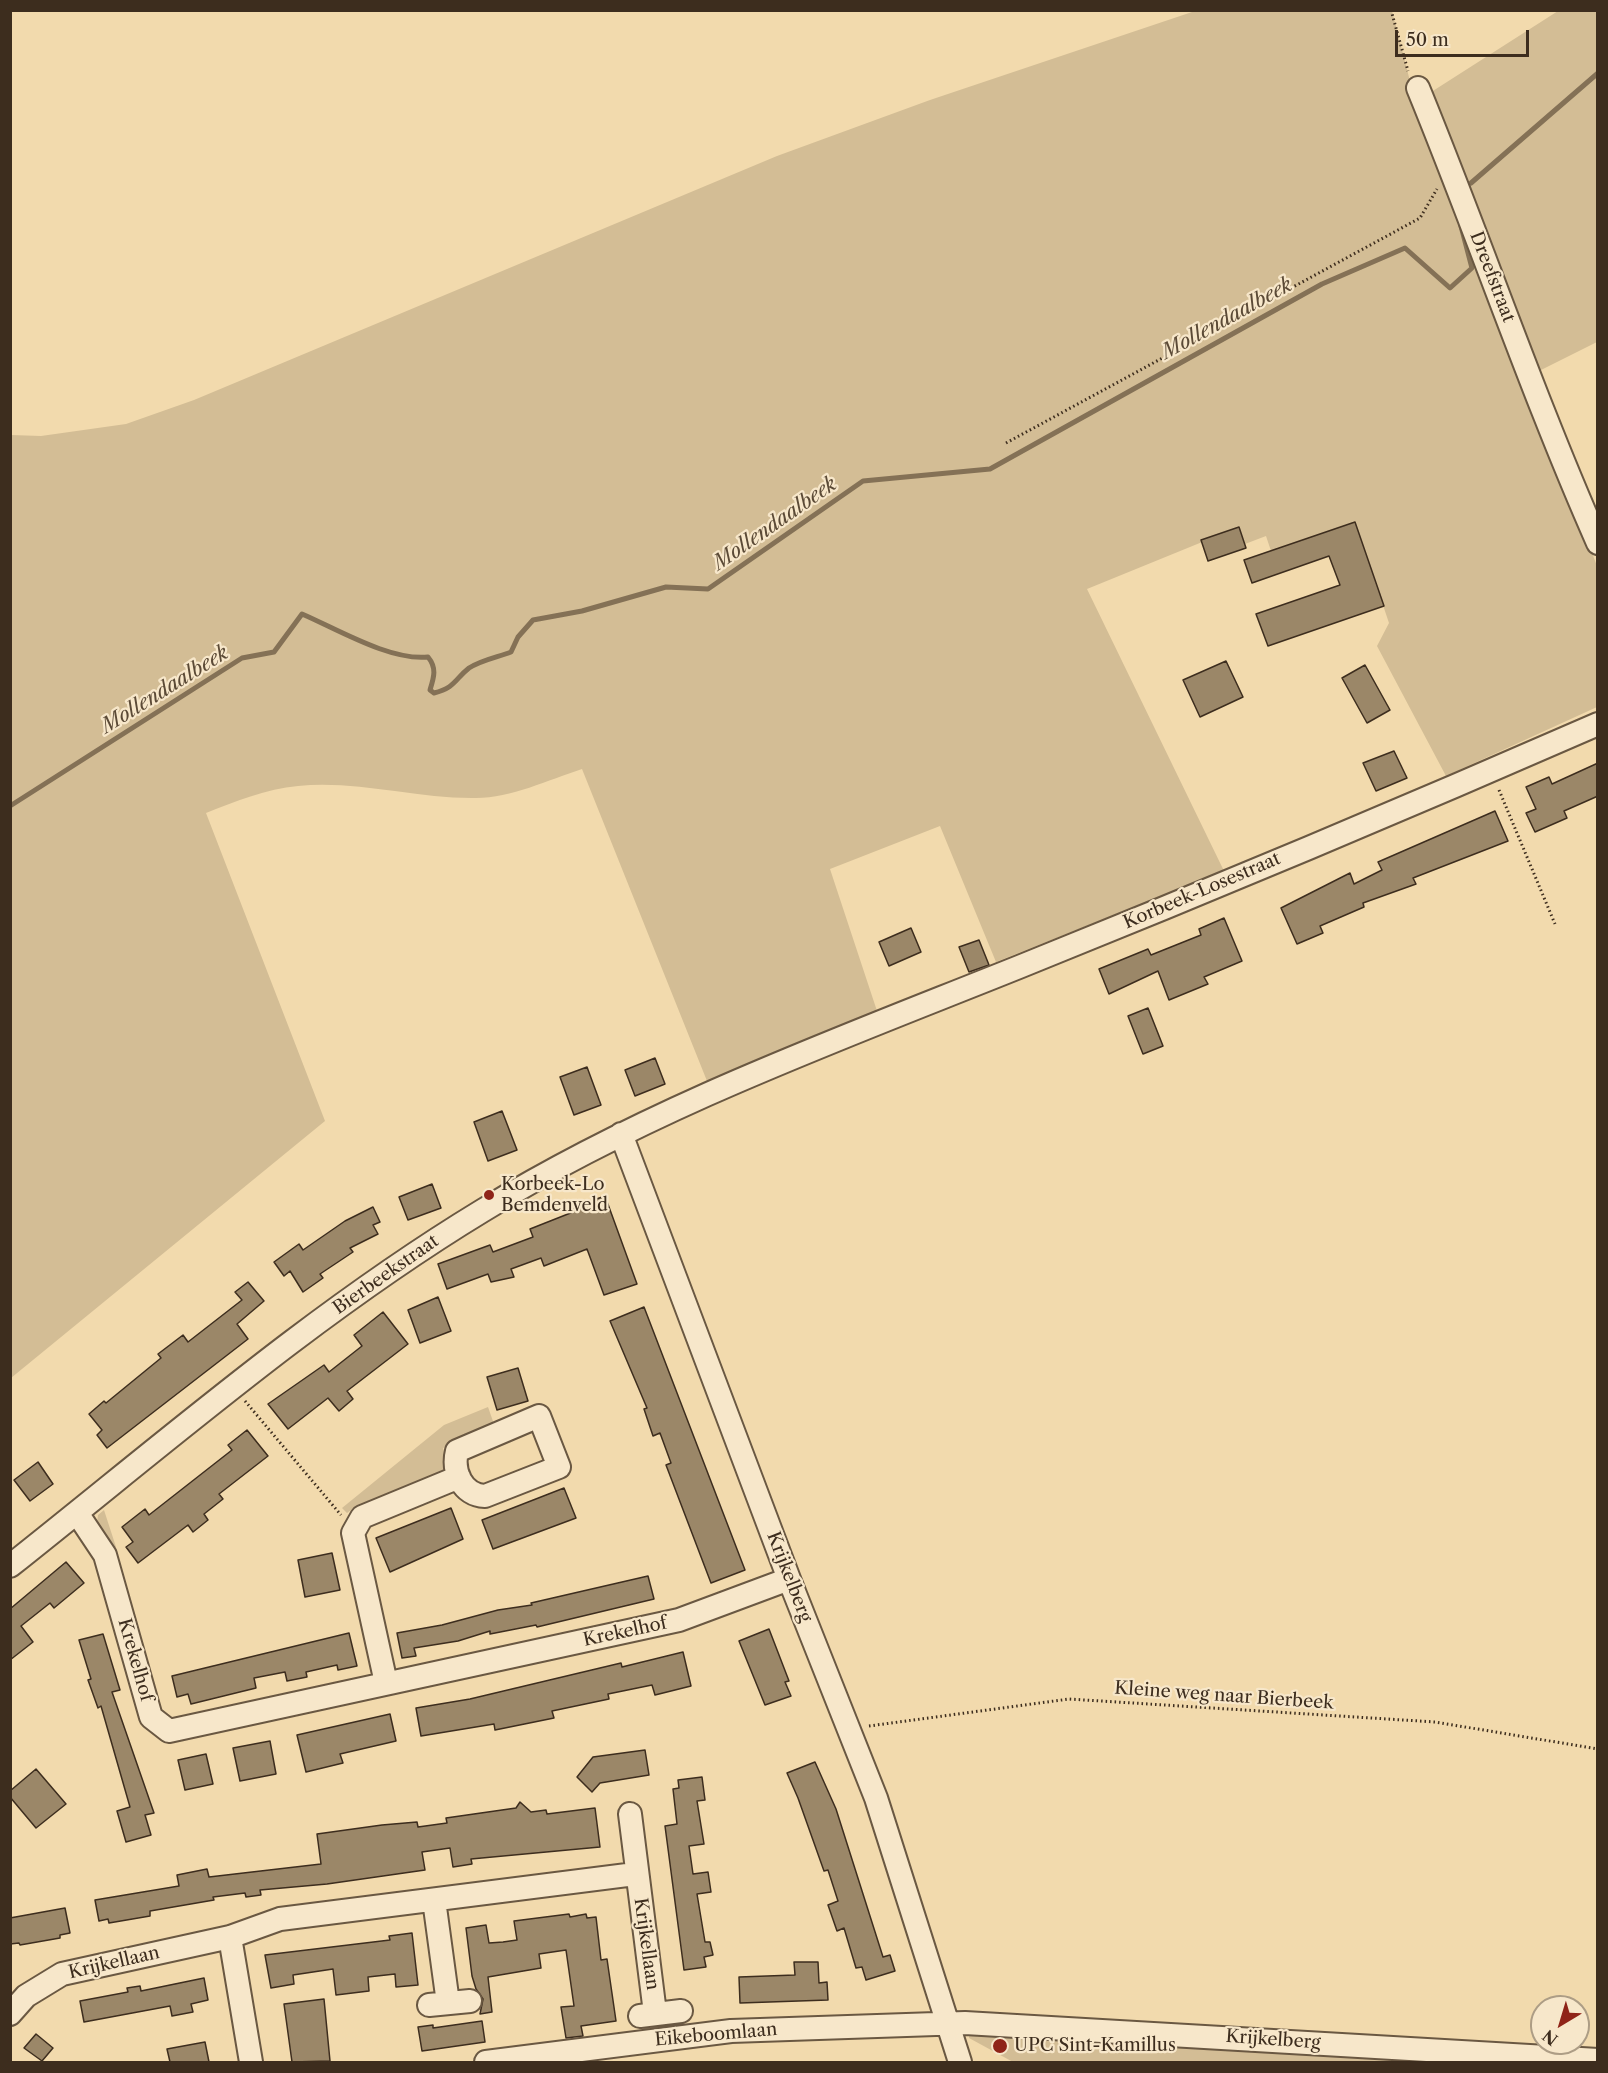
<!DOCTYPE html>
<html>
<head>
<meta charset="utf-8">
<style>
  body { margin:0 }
  #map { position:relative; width:1608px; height:2073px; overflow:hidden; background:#f2daad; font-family:"Libre Caslon Text",serif }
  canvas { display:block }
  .frame { position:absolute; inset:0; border:12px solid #3d2d1e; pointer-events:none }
  .north { position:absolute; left:1530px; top:1995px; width:60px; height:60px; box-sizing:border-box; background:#f7e7ca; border:2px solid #ad9d85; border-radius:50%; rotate:218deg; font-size:16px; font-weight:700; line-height:24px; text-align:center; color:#3d2d1e }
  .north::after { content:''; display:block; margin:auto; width:21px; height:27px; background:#8f2418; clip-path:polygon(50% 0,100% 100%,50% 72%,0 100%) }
  .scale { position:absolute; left:1395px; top:30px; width:134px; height:27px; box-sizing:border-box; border:3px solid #3d2d1e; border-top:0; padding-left:8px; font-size:18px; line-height:21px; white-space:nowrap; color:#3d2d1e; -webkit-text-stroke:4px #f7e7ca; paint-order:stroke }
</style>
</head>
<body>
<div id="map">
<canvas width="1608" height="2073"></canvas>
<div class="frame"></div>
<div class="north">N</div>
<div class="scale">50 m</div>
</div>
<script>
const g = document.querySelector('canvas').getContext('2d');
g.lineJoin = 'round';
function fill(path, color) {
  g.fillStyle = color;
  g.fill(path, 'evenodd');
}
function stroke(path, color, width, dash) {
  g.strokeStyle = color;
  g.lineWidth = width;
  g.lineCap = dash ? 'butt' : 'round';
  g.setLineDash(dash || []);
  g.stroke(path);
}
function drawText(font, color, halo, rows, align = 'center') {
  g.font = font + ' "Libre Caslon Text",serif';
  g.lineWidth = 4.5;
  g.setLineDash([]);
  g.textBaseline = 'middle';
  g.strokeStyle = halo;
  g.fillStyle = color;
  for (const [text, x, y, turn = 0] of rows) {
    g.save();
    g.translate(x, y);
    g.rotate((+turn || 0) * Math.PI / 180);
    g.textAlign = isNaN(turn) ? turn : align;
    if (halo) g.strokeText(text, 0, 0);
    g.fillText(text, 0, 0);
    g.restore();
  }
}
const green = new Path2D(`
  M1195 11H1392L1412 89 1460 207 1597 566V707L1446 776 1377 646 1389 623 1355 522 1271 551 1266 536 1245 544 1239 527 1087 589 1224 871 996 962 940 826 830 869 877 1011 707 1081 582 769C548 780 511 798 476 798 417 799 357 780 298 786 266 789 236 801 206 813L325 1121 11 1378V435L41 436 126 424 194 400 777 156 930 100Z
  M1558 11H1597V342L1533 374 1425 96Z
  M488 1407 495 1427 443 1448 450 1468 354 1508 347 1513 342 1508 444 1425Z
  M104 1510 116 1547 110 1548 97 1523 98 1515Z
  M969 2030 1443 2057V2062H1013L969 2038Z`);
const stream = new Path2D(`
  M1471 183 1598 73
  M10 806 242 658 274 652 302 614C337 629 390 661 428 657 437 668 434 677 430 690L434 693C455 688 455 679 469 668 481 660 498 657 511 652L518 637 533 620 582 611 666 587 708 589 863 481 990 469 1322 284 1405 248 1450 288 1472 268 1461 226`);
const building = new Path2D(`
  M1355 522 1384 606 1268 646 1256 614 1340 585 1329 556 1252 583 1244 560Z
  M1239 527 1246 548 1208 561 1201 540Z
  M1226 661 1243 697 1200 717 1183 680Z
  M1365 665 1390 710 1367 723 1342 678Z
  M1394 751 1407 778 1376 791 1363 763Z
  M1598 763V796L1564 811 1567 818 1535 832 1526 813 1536 809 1526 787 1549 777 1552 784Z
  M1495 811 1508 841 1413 878 1416 884 1363 903 1364 907 1320 926 1323 933 1297 944 1281 908 1350 873 1354 884 1382 870 1378 862Z
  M1224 918 1242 961 1204 977 1208 984 1169 1000 1158 971 1109 994 1099 969 1148 949 1151 955 1201 935 1199 929Z
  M911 928 921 952 889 966 879 942Z
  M979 940 989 965 969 972 959 947Z
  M1148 1008 1163 1046 1143 1054 1128 1016Z
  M655 1058 665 1084 635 1096 625 1070Z
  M587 1067 601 1105 574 1115 560 1077Z
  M502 1111 517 1150 488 1161 474 1122Z
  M432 1184 441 1208 408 1220 399 1197Z
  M605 1196 637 1284 604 1295 587 1249 544 1266 541 1258 511 1269 514 1277 491 1282 488 1274 447 1289 438 1264 490 1245 493 1252 533 1237 530 1229 573 1212 571 1208Z
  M373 1207 380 1222 373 1225 378 1234 350 1248 353 1252 320 1274 323 1278 303 1292 290 1271 284 1276 274 1262 299 1244 303 1250 345 1221Z
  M248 1282 264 1301 237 1324 248 1339 107 1448 97 1435 102 1430 89 1414 104 1401 106 1403 161 1358 158 1354 183 1335 188 1342 242 1300 235 1292Z
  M438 1297 451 1331 420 1343 408 1310Z
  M644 1307 745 1570 711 1583 666 1465 671 1463 660 1433 653 1436 644 1409 647 1408 610 1321Z
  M383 1312 408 1344 347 1391 353 1399 339 1411 328 1398 288 1429 268 1404 324 1365 329 1372 362 1346 354 1335Z
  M518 1368 528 1401 497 1410 487 1377Z
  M247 1430 268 1456 219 1494 223 1499 204 1514 208 1520 193 1532 188 1525 138 1563 126 1547 133 1542 122 1527 145 1509 149 1515 232 1450 228 1445Z
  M38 1462 53 1484 30 1501 14 1480Z
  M564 1488 576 1518 493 1549 482 1520Z
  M451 1508 463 1539 390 1572 376 1538Z
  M332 1553 340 1590 305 1597 298 1560Z
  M66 1562 84 1583 54 1608 50 1603 21 1626 33 1642 10 1660V1609Z
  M648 1576 654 1599 537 1627 536 1625 490 1634V1631L458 1641 414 1648 416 1656 402 1658 397 1633 442 1625 498 1610 532 1605 531 1603Z
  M769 1629 789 1681 785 1682 791 1696 765 1705 739 1641Z
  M349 1633 357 1666 338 1670 337 1665 306 1672 307 1677 287 1681 285 1672 254 1678 256 1688 191 1704 188 1694 177 1697 172 1676Z
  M103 1634 120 1690 112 1692 154 1813 145 1815 151 1835 126 1842 117 1811 130 1807 101 1706 98 1708 88 1680 91 1679 79 1640Z
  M683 1652 691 1686 655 1695 652 1685 608 1694 609 1699 552 1711 554 1718 495 1730 494 1724 421 1736 416 1708 470 1699 621 1663 622 1667Z
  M390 1714 396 1741 340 1754 343 1763 306 1772 297 1735Z
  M270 1741 276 1774 240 1781 233 1748Z
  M645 1750 649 1775 600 1783 592 1792 577 1777 593 1757Z
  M206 1754 213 1784 185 1790 178 1760Z
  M815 1762 836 1809 883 1957 890 1955 895 1971 866 1980 862 1967 856 1968 844 1928 837 1931 828 1905 838 1901 828 1870 824 1871 798 1798 787 1773Z
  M36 1769 66 1804 36 1828 10 1797V1791Z
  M702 1777 705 1800 697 1801 704 1844 689 1846 693 1874 708 1872 711 1892 697 1894 705 1942H710L713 1955 704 1957 706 1967 684 1970 665 1826 677 1824 673 1789 679 1788 678 1780Z
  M520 1802 531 1812 546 1810 547 1814 595 1808 600 1847 471 1859 472 1864 453 1867 450 1848 422 1852 425 1870 327 1884 260 1890 261 1895 246 1897 245 1893 213 1897 214 1900 150 1911V1916L109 1923 108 1919 99 1921 95 1900 179 1886 177 1875 207 1869 209 1877 321 1864 317 1834 382 1825 417 1822 418 1827 447 1823 446 1818 516 1808Z
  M65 1908 70 1933 60 1935V1938L20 1945 19 1943 10 1944V1918Z
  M569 1914 570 1917 586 1914 587 1918 596 1917 601 1960 607 1959 616 2021 581 2026 583 2036 566 2038 561 2007 574 2006 566 1950 539 1954 541 1968 488 1977 492 2012 480 2014 483 1999 476 1989 472 1976 466 1928 486 1925 489 1943 503 1942 517 1940 514 1921Z
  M412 1933 418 1985 396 1987 395 1974 368 1977 369 1991 336 1995 333 1969 293 1975 294 1984 271 1988 265 1955 390 1940 389 1936Z
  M794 1962H818L819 1983 827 1982 828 2000 740 2003 739 1977 795 1975Z
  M204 1978 208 2000 191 2004 193 2012 172 2016 170 2006 84 2022 80 2001 128 1992 127 1988 140 1986 141 1991Z
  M324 1999 330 2061 292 2062 284 2004Z
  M482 2021 485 2042 422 2051 418 2027 433 2025V2028Z
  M36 2034 53 2048 42 2061 24 2048Z
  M205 2042 209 2062H170L167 2049Z`);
const path = new Path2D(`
  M1391 10 1408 71
  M1006 443 1420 218 1437 189
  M1499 790 1555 924
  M245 1401 341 1515
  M869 1726 1069 1699 1435 1722 1598 1749`);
const minor = new Path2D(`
  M1418 88C1480 239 1532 394 1598 543
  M621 1134 789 1579 876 1798 960 2062
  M539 1416 559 1467 485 1496C462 1495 452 1471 457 1451Z
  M77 1513 105 1555 151 1717 169 1731 679 1620 789 1579
  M10 1566C164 1444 314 1313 482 1211 650 1108 837 1040 1019 967 1213 889 1406 808 1598 724
  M386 1683 353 1533 362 1517 459 1477
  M630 1814 655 2013
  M434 1900 448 2003
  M230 1937 251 2062
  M429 2005 470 2001
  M10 2014 26 1996 62 1974 230 1937 280 1919 635 1874
  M640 2016 681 2011
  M486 2062 731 2031 965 2023 1598 2060`);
const markers = [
  [489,1195,6,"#8f2418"],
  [1000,2046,8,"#8f2418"]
];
const streetNames = [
  ["Dreefstraat",1492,277,69],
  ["Korbeek-Losestraat",1202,891,-23],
  ["Bierbeekstraat",386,1275,-35],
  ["Krijkelberg",789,1577,69],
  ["Krekelhof",625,1632,-12],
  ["Krekelhof",135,1660,74],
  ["Kleine weg naar Bierbeek",1224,1696,4],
  ["Krijkellaan",646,1944,82],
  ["Krijkellaan",114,1963,-13],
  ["Eikeboomlaan",716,2035,-5],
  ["Krijkelberg",1273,2040,4]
];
const poiNames = [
  ["Korbeek-Lo",501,1185],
  ["Bemdenveld",501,1206],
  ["UPC Sint-Kamillus",1014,2046]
];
const waterNames = [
  ["Mollendaalbeek",1227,319,-29],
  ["Mollendaalbeek",775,524,-35],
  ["Mollendaalbeek",165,690,-32]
];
fill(green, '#d3bd95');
stroke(stream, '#847156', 5);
fill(building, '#9b8768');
stroke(building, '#3d2d1e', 1.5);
stroke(minor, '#6a5842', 26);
stroke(path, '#3d2d1e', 3, [1.5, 3]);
stroke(minor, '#f7e7ca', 22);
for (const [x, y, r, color] of markers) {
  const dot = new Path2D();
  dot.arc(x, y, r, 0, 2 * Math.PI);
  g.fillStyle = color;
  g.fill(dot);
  stroke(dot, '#f7e7ca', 2);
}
drawText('18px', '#3d2d1e', '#f7e7ca', streetNames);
drawText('18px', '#3d2d1e', '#f7e7ca', poiNames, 'left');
drawText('italic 20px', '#5b4a36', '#f7e7ca', waterNames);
</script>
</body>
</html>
